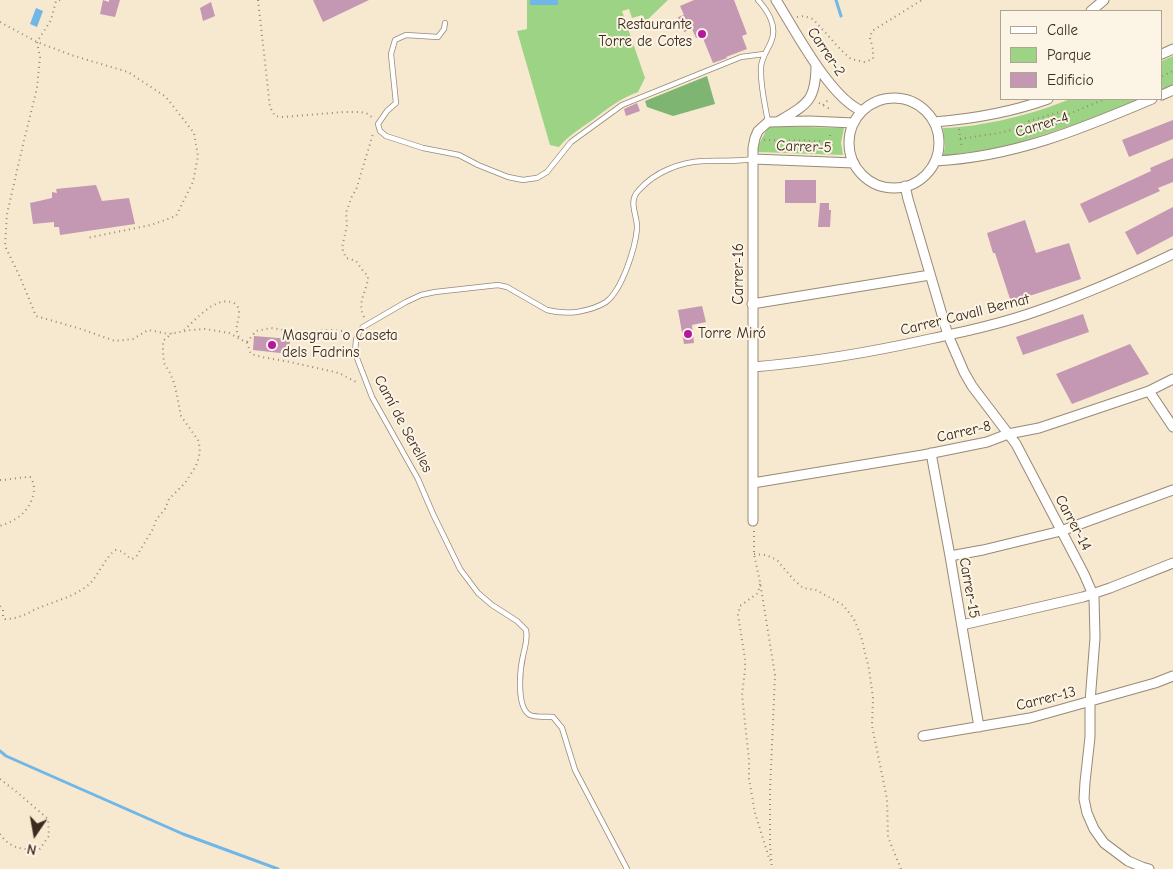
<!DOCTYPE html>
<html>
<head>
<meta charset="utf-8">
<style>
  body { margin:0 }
  #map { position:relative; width:1173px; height:869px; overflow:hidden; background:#f7e8d0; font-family:"Comic Neue",sans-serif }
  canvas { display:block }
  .legend { position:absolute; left:1000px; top:10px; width:162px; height:90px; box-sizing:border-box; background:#fcf5e5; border:1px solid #afa495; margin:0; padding:6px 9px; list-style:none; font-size:15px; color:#3b2a1e }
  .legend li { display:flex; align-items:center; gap:10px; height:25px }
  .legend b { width:25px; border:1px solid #afa495 }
  .north { position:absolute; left:10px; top:809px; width:50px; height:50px; -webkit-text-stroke:4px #fcf5e5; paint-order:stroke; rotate:192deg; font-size:14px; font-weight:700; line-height:20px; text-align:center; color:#3b2a1e }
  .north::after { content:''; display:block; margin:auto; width:18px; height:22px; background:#3b2a1e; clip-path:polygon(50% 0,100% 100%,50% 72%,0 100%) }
</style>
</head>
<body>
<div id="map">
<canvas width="1173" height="869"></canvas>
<ul class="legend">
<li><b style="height:6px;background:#fff"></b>Calle</li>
<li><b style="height:14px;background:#9dd385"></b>Parque</li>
<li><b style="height:14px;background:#c497b3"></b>Edificio</li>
</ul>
<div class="north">N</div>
</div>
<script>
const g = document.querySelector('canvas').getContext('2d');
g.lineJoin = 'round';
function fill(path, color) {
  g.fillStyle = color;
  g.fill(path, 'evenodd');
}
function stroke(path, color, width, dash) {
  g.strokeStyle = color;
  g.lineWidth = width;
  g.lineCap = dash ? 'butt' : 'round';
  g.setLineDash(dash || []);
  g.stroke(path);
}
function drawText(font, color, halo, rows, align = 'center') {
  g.font = font + ' "Comic Neue",sans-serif';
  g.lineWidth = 4;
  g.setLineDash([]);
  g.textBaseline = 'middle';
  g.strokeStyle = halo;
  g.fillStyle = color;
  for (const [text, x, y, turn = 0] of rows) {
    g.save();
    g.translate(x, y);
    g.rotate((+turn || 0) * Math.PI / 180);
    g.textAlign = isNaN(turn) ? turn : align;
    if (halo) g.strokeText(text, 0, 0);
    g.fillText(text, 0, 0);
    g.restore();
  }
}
const green = new Path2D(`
  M527 0H668L644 23 642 15 632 18 629 9 622 11 645 78 638 92C621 98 608 108 594 119 581 128 569 135 559 147L550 145 517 31 527 29Z
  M1173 56V88L1162 93V61Z
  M1070 99H1147L1120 110 1005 147 943 156 945 147 943 128C983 127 1034 114 1070 99Z
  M769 126 844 128 841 143 843 155 758 152V145Z`);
const forest = new Path2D(`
  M707 76 715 104 673 116 647 107 645 101Z`);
const water = new Path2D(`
  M530 0H558V5H530Z
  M36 8 43 11 37 27 30 24Z`);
const stream = new Path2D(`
  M836 0 841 16
  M0 751 6 756 183 834 278 869`);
const building = new Path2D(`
  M103 0 109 2V0H120L115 17 100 14Z
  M313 0H369L323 22Z
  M694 0H734L747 34 742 36 747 49 726 57 727 58 713 63 702 36 696 38 692 29 684 32 678 17 684 15 680 6Z
  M211 2 215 16 203 21 200 8Z
  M637 103 640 111 626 116 624 109Z
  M1173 120V139L1129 157 1122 140Z
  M1173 158V182L1158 188 1160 191 1089 223 1080 204 1151 171 1150 168Z
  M785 180H816V203H785Z
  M96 185 102 201 129 198 135 224 60 235 59 227H54V222L33 224 30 203 52 198V192L57 193 56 189Z
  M820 203H829V210H831L830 227H818Z
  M1173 207V236L1137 255 1125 232Z
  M1025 220 1036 253 1069 243 1081 279 1011 302 995 253H993L987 233Z
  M702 306 706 322 692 325 694 343 684 344 678 310Z
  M1083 314 1089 332 1023 355 1016 337Z
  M254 336 290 339 289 354 253 350Z
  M1130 344 1149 374 1072 404 1056 374Z`);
const path = new Path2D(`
  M60 0 56 1 51 20 37 42 40 57 37 88 21 153 7 214 5 246 20 277 36 316 81 329 115 341 133 339 148 330 169 334 191 330 205 329 229 333 247 343 251 354 262 357 290 362 339 373 358 383
  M258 0 270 107 275 116 283 117 344 112H361L368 114 373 118
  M797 17 804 16 813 19 841 50 851 59 864 62 873 59V49L870 38 872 31 922 0
  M0 22 37 42 71 55 128 72 166 97 194 133 198 156 193 182 176 216 151 225 87 238
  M1162 76 1173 71
  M819 103 830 109V111
  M823 105 830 98
  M1063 111 1066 121 1033 131 1029 121Z
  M1064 116 1105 99
  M959 129 962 149
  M960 139 999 133 1031 125
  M764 140 829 141
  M830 151V131
  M364 317C356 301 368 291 368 276L363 271 356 261 346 258 342 248 347 225 346 213 352 196 356 190 373 134
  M184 330C196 320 215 295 234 303 237 305 239 308 239 312 239 324 233 327 240 339
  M247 342 256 331 271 328 299 332 332 330 351 332
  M0 480C10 480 20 477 30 477 39 488 31 506 22 514 16 520 8 523 0 526
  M754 531V554L760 582 775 675 770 791V845L772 869
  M754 554 766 555 777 560 793 579 803 588 816 590 843 605 854 619 861 636 869 669 873 698 872 726 887 799 888 837 901 869
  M760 584 758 593 740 606 738 615 745 659V670L742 695 749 760V779L755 813 770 861
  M0 606 3 610V618L5 619C16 619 25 615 34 610 51 602 72 598 87 586 98 578 105 556 116 550 125 551 125 556 132 559L136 557 153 529 156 520 165 509 169 499 185 483 196 466 199 457 200 448 198 440 181 416 177 395 174 383 170 373 164 363 163 352V341L172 333
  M0 779 18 793 48 819 49 836 39 850C22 849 10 849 0 834`);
const service = new Path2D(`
  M758 0C768 11 778 26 771 42 767 51 762 57 761 67 760 85 765 104 768 122
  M445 23 444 29 438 37 406 35 395 40 391 54 396 103 387 111 378 124 380 131 386 136 423 148 459 155 478 165 508 177 523 180 529 179 537 178 547 172 571 142 622 105 741 57 764 54
  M627 869 575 770 562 728 553 717C546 716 537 718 530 715 516 708 520 669 523 656 525 646 528 640 526 630L517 621 492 605 478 593 460 569 433 514 418 479 372 397 355 353 356 340 359 332 363 327 406 302 421 295 435 292 498 285 507 287 547 310C558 313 567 313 577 312 588 310 597 308 606 302 622 290 635 249 637 229 638 215 627 202 639 190 655 172 680 162 704 161 721 160 736 162 753 159`);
const minor = new Path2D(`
  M776 0C795 30 830 98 862 111
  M1091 11 1104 0
  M1162 54 1173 49
  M1162 95 1173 90
  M849 143a45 45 0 1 1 90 0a45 45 0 1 1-90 0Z
  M779 121C808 104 816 100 816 65
  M934 122C972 119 1012 112 1048 99
  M753 159 854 163
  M935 161C1014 157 1081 129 1152 99
  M905 186 908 199 948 335 964 372 972 386 1016 444 1084 574 1094 597 1095 638 1090 702V737L1085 782 1084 799 1087 813 1094 829 1104 843 1128 861 1142 867 1149 869
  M752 304 930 275
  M753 367C813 362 872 352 930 339 967 331 1004 323 1040 310 1086 294 1129 275 1173 254
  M1149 391 1173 427
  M931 453 950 556 979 727
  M753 483 923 455 987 442 1008 434 1039 428 1069 418 1149 391 1173 379
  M753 521V148L755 138 758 131 768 122 809 121 854 123
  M950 556 983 550 1061 531 1173 490
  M962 625 1083 597 1110 588 1173 563
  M923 736 1030 718 1155 683 1173 676`);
const markers = [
  [702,34,5,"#b5179e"],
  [688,334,5,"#b5179e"],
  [272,345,5,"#b5179e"]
];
const poiNames = [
  ["Restaurante",692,25,"right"],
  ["Torre de Cotes",692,42,"right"],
  ["Torre Miró",698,334],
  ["Masgrau o Caseta",282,336],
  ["dels Fadrins",282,353]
];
const streetNames = [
  ["Carrer-2",826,52,56],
  ["Carrer-4",1042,125,-17],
  ["Carrer-5",804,147,2],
  ["Carrer-16",739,274,-90],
  ["Carrer Cavall Bernat",965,315,-14],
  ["Camí de Serelles",403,424,62],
  ["Carrer-8",964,432,-13],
  ["Carrer-14",1073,523,62],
  ["Carrer-15",969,588,80],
  ["Carrer-13",1046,699,-14]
];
fill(green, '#9dd385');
fill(forest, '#7eb572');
fill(water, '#6eb7e6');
stroke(stream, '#6eb7e6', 3);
fill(building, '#c497b3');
stroke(service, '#998977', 6);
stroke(minor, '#998977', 11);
stroke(path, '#998977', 2, [1, 4]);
stroke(service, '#fff', 4.5);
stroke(minor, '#fff', 9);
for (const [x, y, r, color] of markers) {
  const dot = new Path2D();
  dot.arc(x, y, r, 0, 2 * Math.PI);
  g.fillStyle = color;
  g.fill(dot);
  stroke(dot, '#fcf5e5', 2);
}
drawText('15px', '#3b2a1e', '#fcf5e5', poiNames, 'left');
drawText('15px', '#3b2a1e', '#fcf5e5', streetNames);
</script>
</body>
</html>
